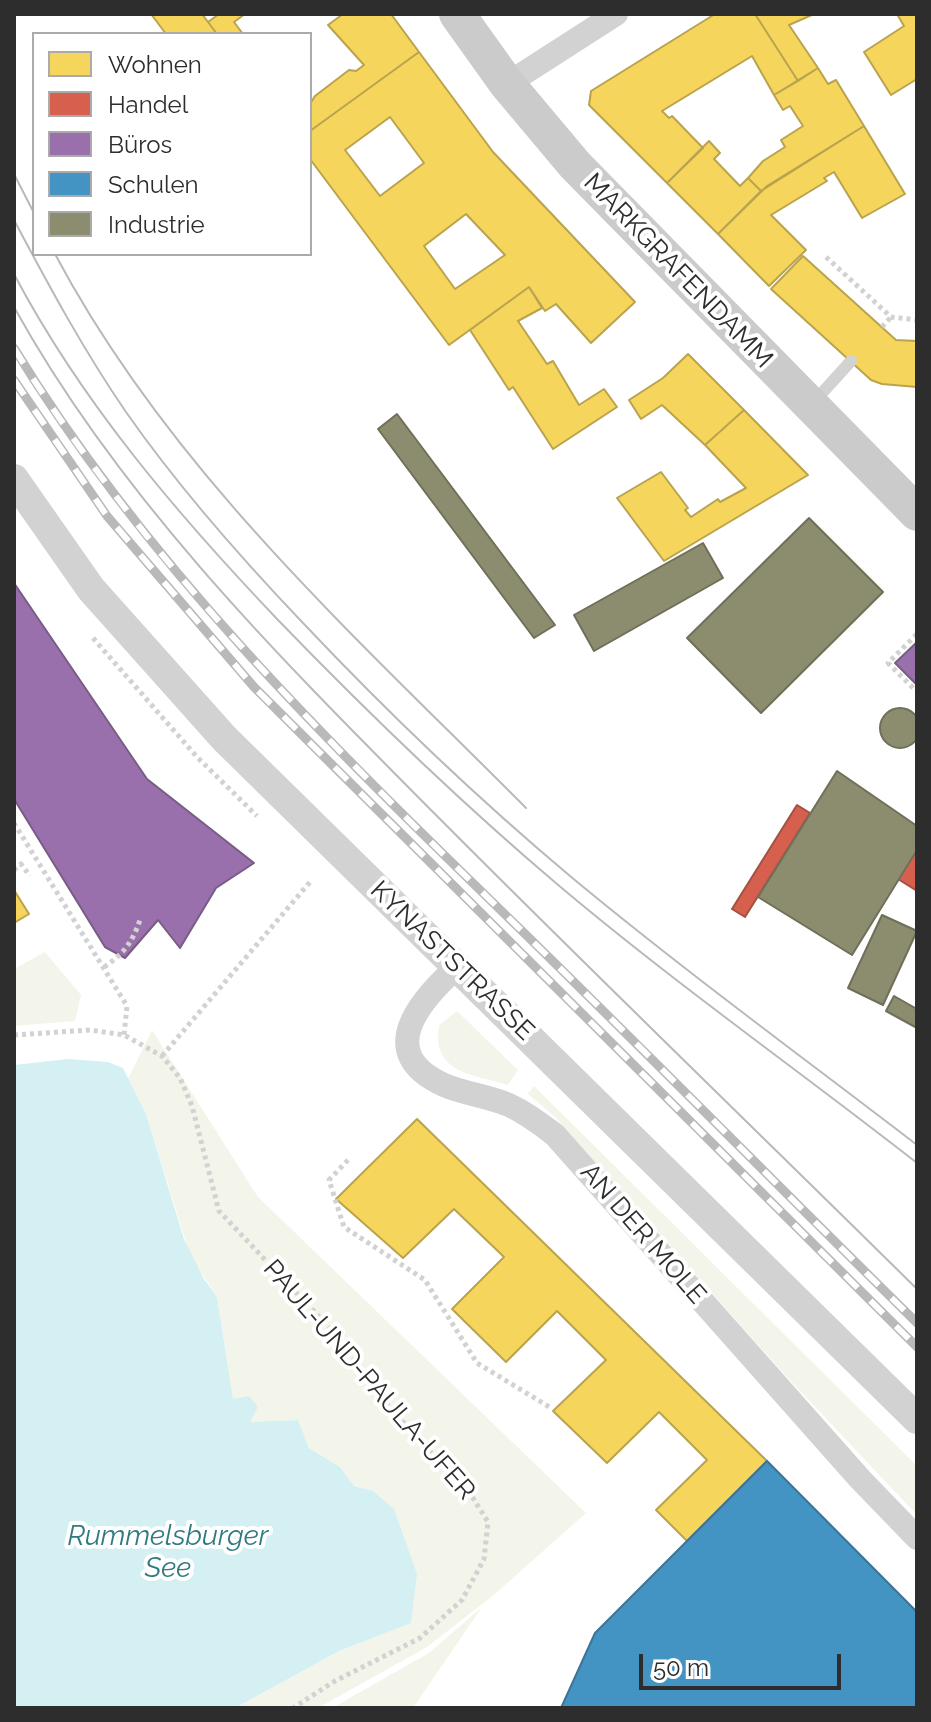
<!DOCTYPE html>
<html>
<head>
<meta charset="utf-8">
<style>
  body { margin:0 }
  #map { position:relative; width:931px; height:1722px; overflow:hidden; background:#fff; font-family:Raleway,sans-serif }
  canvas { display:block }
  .frame { position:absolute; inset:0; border:16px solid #2d2d2d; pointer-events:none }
  .legend { position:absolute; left:32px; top:32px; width:280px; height:224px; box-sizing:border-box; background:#fff; border:2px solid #ababab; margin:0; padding:10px 14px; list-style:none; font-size:24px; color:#2d2d2d }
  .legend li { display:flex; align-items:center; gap:16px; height:40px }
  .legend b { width:40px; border:2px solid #ababab }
  .scale { position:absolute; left:639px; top:1654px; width:202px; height:36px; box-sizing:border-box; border:4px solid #2d2d2d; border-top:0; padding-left:10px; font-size:24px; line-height:28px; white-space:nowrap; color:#2d2d2d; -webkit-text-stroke:6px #fff; paint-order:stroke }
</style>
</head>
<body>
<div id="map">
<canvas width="931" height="1722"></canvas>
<div class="frame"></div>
<ul class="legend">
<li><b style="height:22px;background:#f6d55c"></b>Wohnen</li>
<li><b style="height:22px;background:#d6604d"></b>Handel</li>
<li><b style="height:22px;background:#9970ab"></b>Büros</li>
<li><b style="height:22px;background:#4393c3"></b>Schulen</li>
<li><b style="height:22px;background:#8c8c6e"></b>Industrie</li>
</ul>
<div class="scale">50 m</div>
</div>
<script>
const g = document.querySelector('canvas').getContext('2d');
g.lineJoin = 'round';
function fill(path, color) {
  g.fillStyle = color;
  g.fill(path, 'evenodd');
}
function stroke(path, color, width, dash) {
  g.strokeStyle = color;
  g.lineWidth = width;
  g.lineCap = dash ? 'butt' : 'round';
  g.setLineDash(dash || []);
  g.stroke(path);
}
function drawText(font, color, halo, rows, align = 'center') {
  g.font = font + ' Raleway,sans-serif';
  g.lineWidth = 8;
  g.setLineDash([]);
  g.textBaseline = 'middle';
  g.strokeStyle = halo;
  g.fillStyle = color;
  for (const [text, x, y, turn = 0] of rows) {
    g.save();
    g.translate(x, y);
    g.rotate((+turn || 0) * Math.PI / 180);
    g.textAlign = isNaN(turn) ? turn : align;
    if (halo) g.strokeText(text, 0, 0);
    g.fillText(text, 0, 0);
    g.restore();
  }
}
const green = new Path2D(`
  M45 952 81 995 75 1021 14 1026V969Z
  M457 1011 518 1070 508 1085C472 1074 431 1073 439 1025Z
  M152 1030 258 1197 586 1513 495 1594 427 1647 318 1708H235L339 1651 410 1623 373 1491 354 1486 340 1467 309 1448 298 1420 249 1422 233 1399 217 1297 190 1255 146 1114 128 1079Z
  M534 1086 917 1466V1515L785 1375 556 1118 528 1094Z
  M482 1607 413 1708H332L429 1653Z`);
const water = new Path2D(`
  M68 1059 108 1062 123 1068 146 1114 184 1239 204 1279 217 1297 233 1399 249 1396 258 1407 250 1422 298 1420 309 1448 340 1467 354 1486 373 1491 394 1509 417 1574 411 1623 339 1651 235 1708H14V1065Z`);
const homes = new Path2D(`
  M151 14H202L217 34H166Z
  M219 14H245L234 22 243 34H217L208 22Z
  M343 14H391L419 52 310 131V104L315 96 349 70 356 71 364 65 328 25Z
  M715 14H755L798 81 774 95 752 56 662 111 669 118 672 116 703 148 667 183 589 105 591 91Z
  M755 14H814L789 25 818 68 798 81Z
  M897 14H917V79L891 95 864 52 904 26Z
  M419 52 493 152 635 302 591 343 556 304 545 311 529 287 449 345 310 159V131ZM390 117 424 163 380 196 345 150ZM466 214 505 255 455 289 424 246Z
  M818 68 828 84 836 80 864 126 761 191 748 178 763 161 785 147 781 140 803 126 790 106 783 110 774 95Z
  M864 126 905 194 862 218 834 172 824 178 827 181 771 215 806 250 769 286 718 234 767 186Z
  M709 141 720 153 714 159 740 186 748 178 761 191 718 234 667 183Z
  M803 256 896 340 917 341V387L882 384 871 380 771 289Z
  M529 287 542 308 518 321 547 364 553 361 579 405 604 389 617 407 553 449 513 387 509 390 470 330Z
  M688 354 744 410 705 445 662 405 641 419 629 400 663 378Z
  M744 410 808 475 664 561 617 498 661 472 688 508 685 510 691 517 718 499 720 502 746 488 705 445Z
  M14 890 29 914 14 923Z
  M417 1119 767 1461 687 1541 656 1510 707 1460 659 1412 607 1463 553 1411 606 1360 557 1311 506 1362 452 1309 504 1257 454 1209 403 1258 336 1199Z`);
const shops = new Path2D(`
  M797 805 810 813 745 917 732 909Z
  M917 850V891L898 879Z`);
const offices = new Path2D(`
  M14 583 147 779 254 863 216 888 180 948 158 920 125 958 105 947 14 799Z
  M917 642V685L895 663Z`);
const schools = new Path2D(`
  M767 1461 917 1612V1708H561L595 1633Z`);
const industry = new Path2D(`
  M397 414 555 625 534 638 378 429Z
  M809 518 883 592 761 713 687 638Z
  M703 543 723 578 594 651 574 615Z
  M880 728a20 20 0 1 1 40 0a20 20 0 1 1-40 0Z
  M837 771 917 826V850L852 955 758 897Z
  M882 915 917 931 883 1005 848 988Z
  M894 996 917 1009V1028L886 1011Z`);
const path = new Path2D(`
  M826 257 891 317 917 320
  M882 327 891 317
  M93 638 197 757 257 816
  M913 688 888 663 917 634
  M14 823 127 1006 124 1035
  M14 870 21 864 30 876
  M104 967C125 953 133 941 141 917
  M14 1035 90 1030 124 1035 162 1056 180 1078 192 1106 219 1211 340 1339 382 1399 473 1498 488 1522 484 1559 462 1600 420 1638 335 1681 293 1708
  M162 1056 310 882
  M348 1160 329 1180 344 1227 425 1280 477 1363 551 1408`);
const service = new Path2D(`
  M812 404 851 361`);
const minor = new Path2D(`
  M507 84 616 14
  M458 966C420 1000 373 1053 444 1085 465 1094 488 1096 509 1105 526 1113 541 1124 555 1135L860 1479 917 1538`);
const tertiary = new Path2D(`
  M14 479 91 589 224 738 917 1419`);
const secondary = new Path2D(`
  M457 14 507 84 575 165 917 513`);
const tram = new Path2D(`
  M14 174 34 213
  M14 220C49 286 84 351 126 412 179 488 240 557 303 623 387 712 476 797 570 876 682 969 801 1056 917 1145
  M55 254C170 471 355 636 526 808
  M14 274C82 403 178 515 278 620 367 712 459 801 557 884 673 982 798 1070 917 1163
  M14 307C120 499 280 658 433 812 593 973 756 1130 917 1289`);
const rail = new Path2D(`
  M14 348C149 569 333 747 518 927 652 1058 784 1192 917 1323
  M14 380 107 516 254 687 917 1347`);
const streetNames = [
  ["MARKGRAFENDAMM",678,271,46],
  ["KYNASTSTRASSE",452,961,44],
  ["AN DER MOLE",643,1234,49],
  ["PAUL-UND-PAULA-UFER",369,1380,49]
];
const waterNames = [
  ["Rummelsburger",168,1537],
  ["See",168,1569]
];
fill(green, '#f3f5ea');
fill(water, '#d5f0f3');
fill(homes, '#f6d55c');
stroke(homes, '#baa34e', 2);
fill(shops, '#d6604d');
stroke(shops, '#a35143', 2);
fill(offices, '#9970ab');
stroke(offices, '#795c85', 2);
fill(schools, '#4393c3');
stroke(schools, '#3c7496', 2);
fill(industry, '#8c8c6e');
stroke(industry, '#70705a', 2);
stroke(path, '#d2d2d2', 5, [4, 4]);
stroke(service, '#d2d2d2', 12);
stroke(minor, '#d2d2d2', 24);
stroke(tertiary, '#d2d2d2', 30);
stroke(secondary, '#cbcbcb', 36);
stroke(tram, '#b9b9b9', 2);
stroke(rail, '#b9b9b9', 9);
stroke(rail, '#fff', 6, [18]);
drawText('26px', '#2d2d2d', '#fff', streetNames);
drawText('italic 28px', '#2f7b81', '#fff', waterNames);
</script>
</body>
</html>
